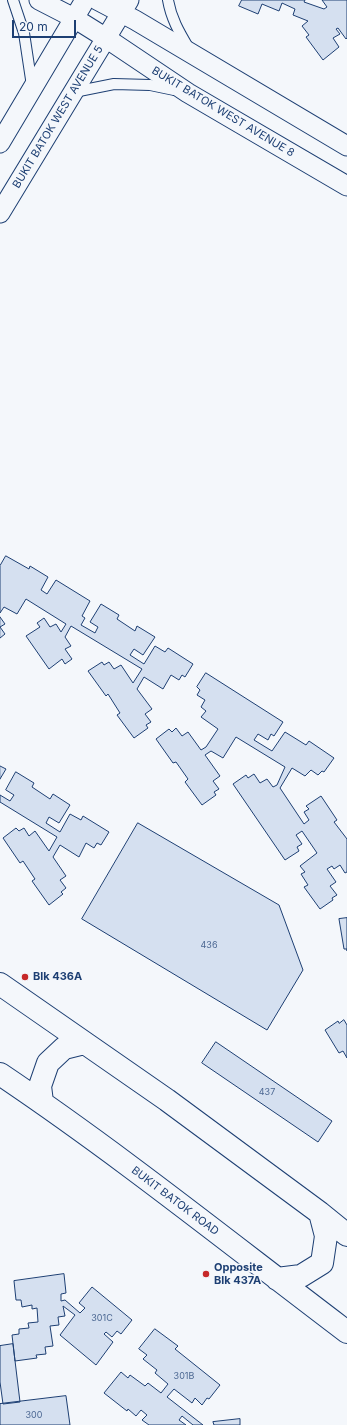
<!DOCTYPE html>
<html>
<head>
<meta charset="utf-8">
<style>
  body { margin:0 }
  #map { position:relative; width:347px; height:1425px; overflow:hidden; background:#f4f7fb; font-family:Inter,sans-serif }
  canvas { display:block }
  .scale { position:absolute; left:12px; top:20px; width:64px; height:18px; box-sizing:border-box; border:2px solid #1d3f73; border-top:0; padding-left:5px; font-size:12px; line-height:14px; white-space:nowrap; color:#1d3f73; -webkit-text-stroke:3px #f4f7fb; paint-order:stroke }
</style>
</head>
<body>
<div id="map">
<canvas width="347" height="1425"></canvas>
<div class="scale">20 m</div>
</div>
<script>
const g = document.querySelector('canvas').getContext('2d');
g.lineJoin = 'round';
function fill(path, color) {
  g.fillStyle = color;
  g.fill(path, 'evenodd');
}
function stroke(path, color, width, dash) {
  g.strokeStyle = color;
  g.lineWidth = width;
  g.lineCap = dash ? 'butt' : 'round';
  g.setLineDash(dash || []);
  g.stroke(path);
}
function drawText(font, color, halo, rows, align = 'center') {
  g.font = font + ' Inter,sans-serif';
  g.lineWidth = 3;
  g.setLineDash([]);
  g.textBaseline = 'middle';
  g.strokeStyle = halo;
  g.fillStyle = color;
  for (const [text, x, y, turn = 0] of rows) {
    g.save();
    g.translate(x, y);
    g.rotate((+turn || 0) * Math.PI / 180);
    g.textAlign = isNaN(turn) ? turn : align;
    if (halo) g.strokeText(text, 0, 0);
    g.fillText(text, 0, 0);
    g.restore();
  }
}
const building = new Path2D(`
  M242 0H305L304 2 324 9 327 7 322 0H347V38L346 39 338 28 336 29 340 34 333 38 339 47 323 60 306 37 309 35 302 26 308 21 293 15 295 9 282 3 279 11 262 4 258 14 239 6Z
  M6 556 29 569 30 566 48 577 41 590 47 594 56 580 90 601 82 616 85 618 81 625 95 633 98 627 90 622 101 604 119 615 117 619 135 631 137 626 155 637 143 655 134 649 130 655 144 664 155 646 165 652 168 648 193 664 185 677 182 675 179 680 171 675 163 689 144 677 137 689 152 709 145 714 151 722 146 725 148 728 134 738 117 715 120 713 108 694 106 696 88 671 102 662 104 665 109 662 114 669 121 665 133 683 142 669 71 626 65 637 71 646 65 649 72 659 65 664 62 659 49 669 26 636 40 627 37 623 44 618 50 627 56 624 61 632 66 624 26 599 17 614 4 607 0 613V566Z
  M0 617 5 624 0 627 5 634 0 638Z
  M206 673 283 722 274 736 271 734 268 740 258 734 254 740 272 751 285 732 306 745 309 741 334 758 324 772 322 771 318 775 311 770 305 776 292 768 280 788 304 824 309 820 304 812 309 809 306 806 321 796 337 820 334 822 347 839V872L345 873 340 865 334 869 332 866 327 869 336 882 330 886 337 895 332 898 333 900 320 909 304 887 308 885 301 874 305 872 300 866 317 853 302 831 296 835 302 844 297 847 299 851 285 860 233 784 246 775 248 778 254 774 260 783 267 779 273 787 277 785 285 767 236 737 223 758 211 751 205 755 220 776 213 781 219 789 214 792 216 795 202 805 185 782 188 779 176 762 173 763 156 739 169 729 172 732 176 728 182 736 188 732 201 750 206 747 218 729 201 717 206 711 201 707 205 700 197 695 200 690 197 687Z
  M0 766 6 769 0 779Z
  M16 772 34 783 32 787 50 799 53 794 70 805 59 823 49 817 46 823 60 832 70 814 81 820 83 816 109 832 101 845 97 843 94 848 86 843 79 857 60 845 53 857 66 876 60 880 66 888 61 892 63 894 49 905 32 881 35 879 23 861 20 863 3 838 16 828 19 831 24 828 29 836 35 831 49 851 57 837 0 802V795L10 801 14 795 6 790Z
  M138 823 279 905 303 970 267 1030 82 919Z
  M347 918V951V949H344L339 919Z
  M344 1020 347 1025V1058L343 1051 339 1053 325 1030 338 1021 339 1023Z
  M216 1042 332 1121 318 1142 202 1063Z
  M64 1274 66 1293 61 1294V1301L65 1300 80 1313 85 1308 79 1303 92 1287 132 1320 121 1334 117 1331 112 1337 106 1332 104 1334 113 1342 96 1365 60 1335 75 1315 63 1306 65 1316 58 1317 59 1325 50 1326 53 1346 45 1347 46 1354 36 1355 37 1358 15 1361 12 1335 19 1334V1329L29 1328 28 1323 38 1322 37 1308 32 1309V1305L22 1307 21 1300H16L14 1281Z
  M155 1329 178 1346 175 1349 220 1385 209 1399 207 1398 202 1405 195 1398 192 1403 174 1389 167 1397 203 1425H193L182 1416 179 1420 186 1425H149L142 1420 147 1415 141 1410 136 1416 128 1409 127 1411 104 1393 121 1372 128 1378 130 1375 145 1386 148 1383 161 1393 168 1384 155 1373 157 1370 143 1359 147 1355 139 1349Z
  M13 1344 20 1402 3 1404 0 1382V1346Z
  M66 1396 70 1425H0V1404Z
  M240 1419V1425H214L213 1422Z`);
const lane = new Path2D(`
  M13 0 24 33 32 86
  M168 0C171 18 179 32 188 47
  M74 92 114 84 150 85 174 90`);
const street = new Path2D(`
  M39 0 74 18 106 38 188 93 347 186
  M97 0 135 20 347 146
  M0 143 85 0
  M0 213 129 0`);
const primary = new Path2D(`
  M0 984 167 1100 320 1213 347 1235
  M0 1074C119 1154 232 1245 347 1332
  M42 1102 40 1086 48 1063 64 1048 84 1043
  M277 1279 301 1276 322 1263 326 1236 320 1213`);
const markers = [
  [25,977,4,"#c62828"],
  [206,1274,4,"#c62828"]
];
const numberNames = [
  ["436",209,945],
  ["437",267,1092],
  ["301C",102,1318],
  ["301B",184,1376],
  ["300",34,1415]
];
const streetNames = [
  ["BUKIT BATOK WEST AVENUE 8",223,112,31],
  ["BUKIT BATOK WEST AVENUE 5",58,117,-59],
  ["BUKIT BATOK ROAD",175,1201,37]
];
const poiNames = [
  ["Blk 436A",33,977],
  ["Opposite",214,1268],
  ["Blk 437A",214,1281]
];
fill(building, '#d5e0f0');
stroke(building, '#1d3f73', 1);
stroke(lane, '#1d3f73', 12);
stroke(street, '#1d3f73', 21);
stroke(primary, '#1d3f73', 24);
stroke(lane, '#f4f7fb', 10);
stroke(street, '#f4f7fb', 19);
stroke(primary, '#f4f7fb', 22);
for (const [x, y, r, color] of markers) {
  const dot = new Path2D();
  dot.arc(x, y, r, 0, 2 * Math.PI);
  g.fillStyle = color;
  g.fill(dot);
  stroke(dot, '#f4f7fb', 1.5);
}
drawText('9px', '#4b6792', null, numberNames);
drawText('11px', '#1d3f73', '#f4f7fb', streetNames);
drawText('bold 11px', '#1d3f73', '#f4f7fb', poiNames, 'left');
</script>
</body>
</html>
